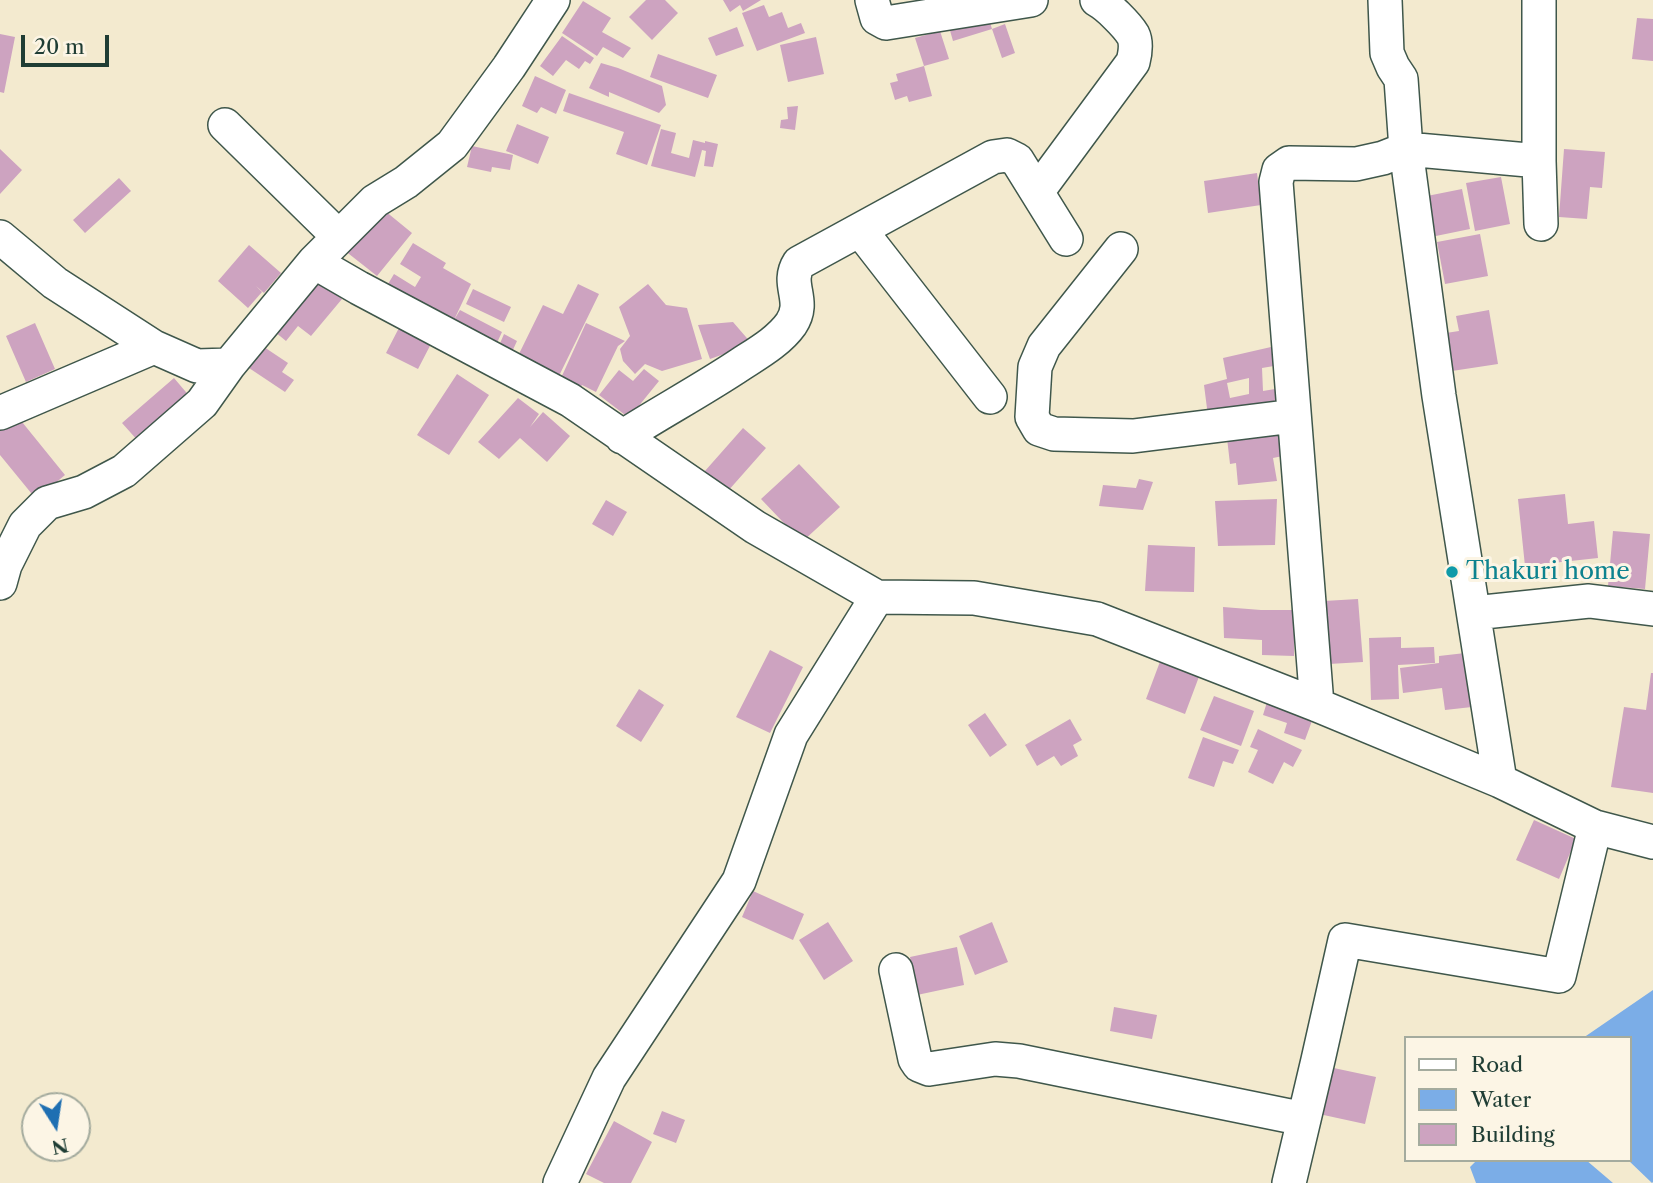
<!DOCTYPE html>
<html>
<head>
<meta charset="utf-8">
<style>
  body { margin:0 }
  #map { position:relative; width:1653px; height:1183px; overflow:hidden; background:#f3eacf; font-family:"Libre Caslon Text",serif }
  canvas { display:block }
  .legend { position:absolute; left:1404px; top:1036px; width:228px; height:126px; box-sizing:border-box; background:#fcf5e5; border:2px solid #a4ab9e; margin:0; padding:9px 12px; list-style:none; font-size:21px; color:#1f3d34 }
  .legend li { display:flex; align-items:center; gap:14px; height:35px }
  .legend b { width:35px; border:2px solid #a4ab9e }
  .north { position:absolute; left:21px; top:1092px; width:70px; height:70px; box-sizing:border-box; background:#fcf5e5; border:2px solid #a4ab9e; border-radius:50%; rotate:168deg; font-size:19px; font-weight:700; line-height:28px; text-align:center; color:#1f3d34 }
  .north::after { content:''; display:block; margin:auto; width:24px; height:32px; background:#1f6fb2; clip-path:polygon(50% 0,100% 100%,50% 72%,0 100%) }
  .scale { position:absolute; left:21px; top:35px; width:88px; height:32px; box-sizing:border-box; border:4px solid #1f3d34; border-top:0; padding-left:9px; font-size:21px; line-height:24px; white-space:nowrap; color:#1f3d34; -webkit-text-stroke:5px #fcf5e5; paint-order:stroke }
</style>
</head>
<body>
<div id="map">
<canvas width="1653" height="1183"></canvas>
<ul class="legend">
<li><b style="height:9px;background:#fff"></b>Road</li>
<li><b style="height:19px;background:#7bade7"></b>Water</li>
<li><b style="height:19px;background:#cda3c0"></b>Building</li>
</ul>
<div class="north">N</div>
<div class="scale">20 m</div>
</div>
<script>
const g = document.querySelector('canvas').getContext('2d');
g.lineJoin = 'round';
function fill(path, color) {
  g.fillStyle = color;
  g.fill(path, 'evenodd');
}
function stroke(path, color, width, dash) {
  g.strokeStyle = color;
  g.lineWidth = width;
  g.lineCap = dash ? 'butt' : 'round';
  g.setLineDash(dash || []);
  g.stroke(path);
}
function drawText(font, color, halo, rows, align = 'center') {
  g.font = font + ' "Libre Caslon Text",serif';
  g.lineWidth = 6;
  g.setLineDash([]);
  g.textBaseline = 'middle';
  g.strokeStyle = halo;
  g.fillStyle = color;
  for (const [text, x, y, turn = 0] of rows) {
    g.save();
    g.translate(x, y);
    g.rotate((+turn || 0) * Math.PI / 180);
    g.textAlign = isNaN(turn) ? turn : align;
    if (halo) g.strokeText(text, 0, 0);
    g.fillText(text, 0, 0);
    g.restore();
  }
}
const water = new Path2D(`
  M1653 990V1182L1652 1183 1628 1160H1630V1038H1583Z
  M1477 1160H1586L1613 1183H1476L1470 1167Z`);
const building = new Path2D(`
  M646 0H665L678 13 652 40 629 17Z
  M723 0H761L743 11 740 5 730 12Z
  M583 1 611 18 602 32 631 48 623 58 603 47 597 56 562 33Z
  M764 5 769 17 782 12 788 28 801 23 805 33 757 51 742 13Z
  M988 16 992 29 953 41 949 27Z
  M1637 18 1653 19V61L1632 59Z
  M1005 24 1015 53 1002 58 992 29Z
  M737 27 744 46 716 56 708 38Z
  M940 31 949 59 924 66 915 38Z
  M0 34 15 37 4 93 0 92Z
  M562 36 594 58 590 64 585 61 579 69 566 60 553 76 540 66Z
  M816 37 824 74 788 82 780 45Z
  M658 54 717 75 708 98 650 77Z
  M601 63 618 68 662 86 666 105 659 113 609 92V97L589 88Z
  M924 66 932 96 909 102 907 96 895 100 890 83 898 81 896 74Z
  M535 76 566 90 556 114 541 107 537 113 522 106Z
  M569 93 661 125 647 165 616 154 624 132 563 111Z
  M798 106 795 130 780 128 781 120 788 119 787 107Z
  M517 124 549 137 538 164 506 151Z
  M661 129 676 133 671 153 689 158 693 140 705 143V141L718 144 713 167 704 166 706 151 702 150 695 177 651 166Z
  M472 146 513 155 510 170 492 167 491 172 467 167Z
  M0 149 22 170 0 194Z
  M1564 149 1605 152 1602 188 1590 187 1587 219 1559 217Z
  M1257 173 1261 205 1208 213 1204 181Z
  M1501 177 1510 224 1475 231 1466 183Z
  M119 178 131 191 85 233 73 220Z
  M1462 189 1470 229 1431 237 1422 197Z
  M379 206 412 233 377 276 344 250Z
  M1480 234 1488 276 1445 284 1437 242Z
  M413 243 446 263 443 268 471 284 454 320 460 310 502 332 495 347 385 289 394 274 415 287 421 277 400 264Z
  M249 245 281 273 264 293 256 286 262 292 248 308 218 281Z
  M312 275 342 299 311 336 298 326 286 341 269 327Z
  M578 284 599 294 557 380 516 360 543 305 563 314Z
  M648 284 666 305 687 308 702 359 662 371 645 364 635 374 623 361 620 349 630 336 619 307Z
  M473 289 511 307 504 322 466 304Z
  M1489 310 1498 364 1452 371 1446 333 1459 331 1456 316Z
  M733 322 752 344 710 359 698 325Z
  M35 323 55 369 26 382 6 336Z
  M586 323 625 341 618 346 596 392 582 385 576 398 556 389Z
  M401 324 433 340 418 369 386 353Z
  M504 334 517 341 511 354 498 348Z
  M258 343 288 363 282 372 294 380 285 392 243 364Z
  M1271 347 1274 366 1262 368 1263 391 1275 389V412L1209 424 1204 385 1227 379 1223 358ZM1249 378V394L1230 398 1227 383Z
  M644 369 659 381 629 418 599 395 619 370 633 381Z
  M457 374 489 395 449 455 417 435Z
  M174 378 191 398 139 442 122 423Z
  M518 398 539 414 530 427 543 412 570 436 547 462 520 438 499 459 478 442Z
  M18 417 65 475 36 499 0 455V431Z
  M743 428 766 448 720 500 697 480Z
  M1278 429 1283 456 1273 458 1277 481 1238 485 1236 463 1230 464 1227 438Z
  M799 464 840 507 802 542 761 499Z
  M1139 479 1153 482 1143 510 1099 506 1103 485 1136 488Z
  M1565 494 1568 524 1594 521 1598 558 1525 566 1518 499Z
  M1277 499 1275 545 1218 546 1215 501Z
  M606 500 627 512 613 536 592 524Z
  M1613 531 1650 534 1645 589 1608 586Z
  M1148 545 1195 547 1194 592 1145 591Z
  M1358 599 1363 662 1329 664 1324 601Z
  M1223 607 1261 610H1294V656L1262 655V640L1224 638Z
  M1401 637V648L1434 647 1435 663 1398 665 1399 699 1371 700 1369 638Z
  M770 650 803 667 770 733 736 717Z
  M1474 652 1481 706 1445 710 1442 688 1403 693 1400 668 1439 663V656Z
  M1161 659 1200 674 1185 714 1146 699Z
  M1651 673H1653V793L1611 787 1624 707 1646 710Z
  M639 689 664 705 641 742 616 726Z
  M1214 696 1254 711 1241 746 1200 730Z
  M1267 702 1313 718 1305 740 1284 733 1287 723 1263 715Z
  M985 713 1007 745 990 757 968 725Z
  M1070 719 1082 740 1073 745 1078 756 1061 766 1054 756 1037 766 1025 745Z
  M1258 729 1302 750 1293 767 1284 762 1273 784 1248 772 1258 750 1250 747Z
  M1203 737 1239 750 1233 764 1223 761 1214 787 1188 778Z
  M1534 820 1576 839 1559 879 1516 860Z
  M753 891 804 914 793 940 742 917Z
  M828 922 853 961 824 980 799 940Z
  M992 922 1008 962 975 975 959 936Z
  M957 947 964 985 917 995 910 957Z
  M1114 1007 1157 1015 1152 1039 1110 1031Z
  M1329 1067 1376 1077 1365 1124 1319 1114Z
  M662 1111 685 1120 676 1143 653 1134Z
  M614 1121 652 1142 631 1183H604L586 1174Z`);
const minor = new Path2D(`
  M553 0 509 67 452 145 406 182 375 201 314 262 359 288 570 400 755 527 877 597 974 598 1097 619 1317 705 1500 781 1595 827 1653 842
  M872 0 877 18 886 23 1031 0
  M1539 0V161
  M225 125 339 237
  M1037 192 1133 62C1135 54 1137 43 1133 35 1127 25 1107 5 1097 0
  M860 230 990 397
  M0 237 55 283 154 347 197 366 229 365 314 262
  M1121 249 1044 346 1035 367 1032 417 1039 429 1054 434 1133 436 1294 416
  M0 413 154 347
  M622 437C661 412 702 390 741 364 758 353 779 341 791 324 807 300 785 285 799 263L993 157 1007 155 1017 160 1066 239
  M0 583 5 565 25 525 47 503 84 492 124 471 202 403 229 365
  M1474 613 1589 601 1653 609
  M1317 705 1276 182 1279 170 1289 163 1356 164 1383 158 1406 149 1401 79 1393 67 1387 53 1385 0
  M1500 781 1439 396 1406 149 1539 161 1541 224
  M896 970 915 1059 919 1065 929 1069 995 1059 1019 1061 1304 1119
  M560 1183 609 1078 739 881 791 735 877 597
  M1289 1183 1318 1060 1345 940 1559 976 1595 827`);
const markers = [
  [1452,572,7,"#0f9aa8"]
];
const cultureNames = [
  ["Thakuri home",1466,572]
];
fill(water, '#7bade7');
fill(building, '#cda3c0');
stroke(minor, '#3f574b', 36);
stroke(minor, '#fff', 33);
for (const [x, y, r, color] of markers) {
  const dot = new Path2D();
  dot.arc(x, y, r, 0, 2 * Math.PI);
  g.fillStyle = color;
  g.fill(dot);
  stroke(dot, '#fcf5e5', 2.5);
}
drawText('24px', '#0d838f', '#fcf5e5', cultureNames, 'left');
</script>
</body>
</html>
